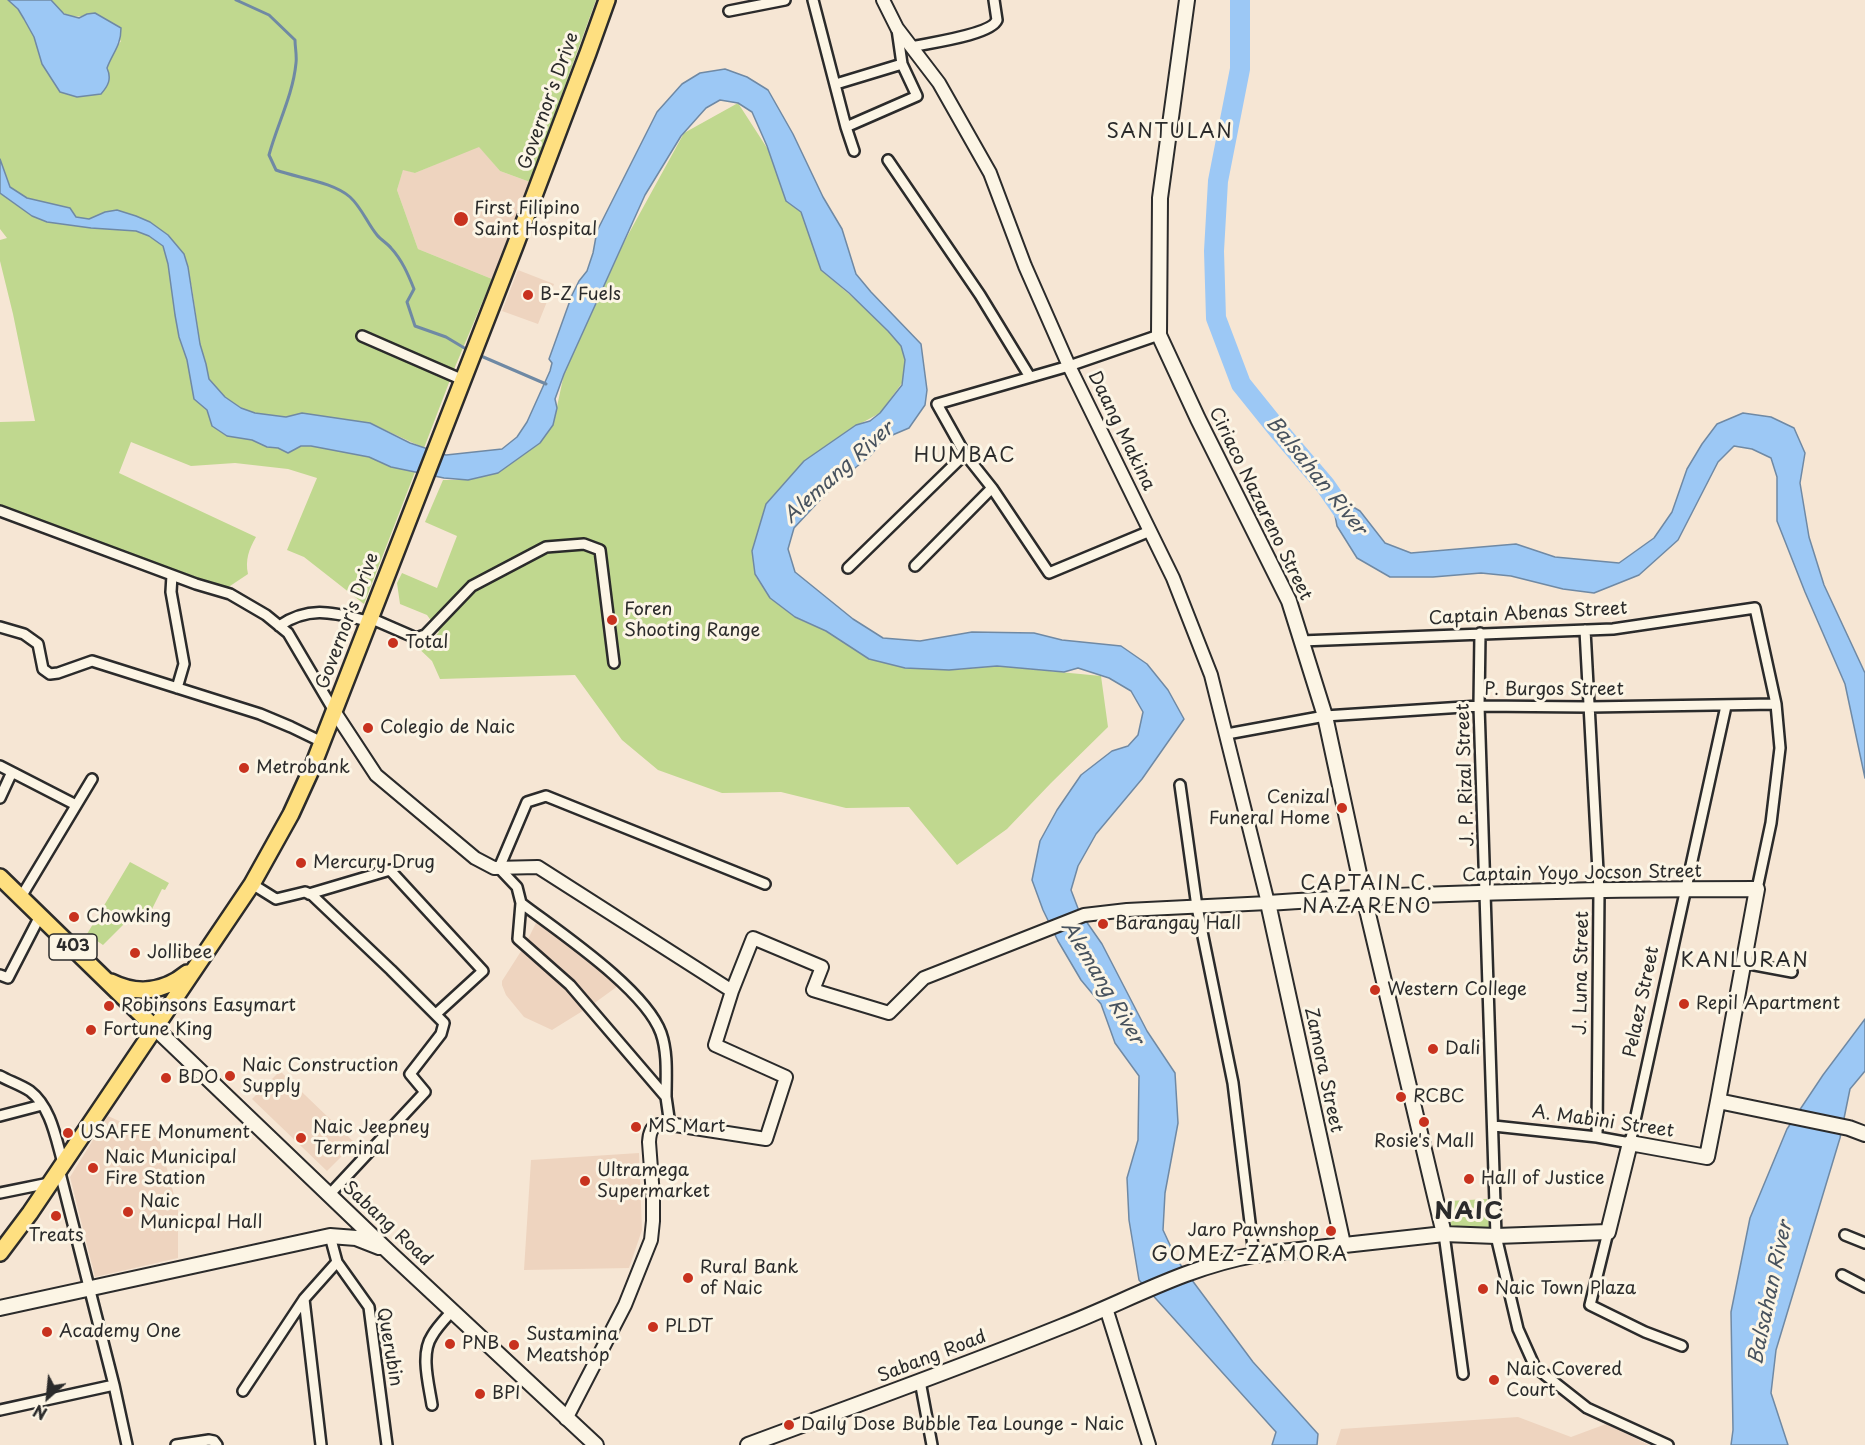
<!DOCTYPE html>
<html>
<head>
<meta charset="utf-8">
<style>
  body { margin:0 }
  #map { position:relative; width:1865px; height:1445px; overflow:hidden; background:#f6e6d4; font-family:"Playpen Sans",sans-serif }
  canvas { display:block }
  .north { position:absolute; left:18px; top:1367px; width:60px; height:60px; -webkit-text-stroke:4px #fcf5e5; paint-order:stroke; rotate:207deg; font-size:16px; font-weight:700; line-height:24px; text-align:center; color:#2b2b2b }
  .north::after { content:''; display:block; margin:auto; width:21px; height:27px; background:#2b2b2b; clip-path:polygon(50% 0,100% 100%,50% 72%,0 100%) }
</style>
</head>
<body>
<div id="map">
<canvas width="1865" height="1445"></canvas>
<div class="north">N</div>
</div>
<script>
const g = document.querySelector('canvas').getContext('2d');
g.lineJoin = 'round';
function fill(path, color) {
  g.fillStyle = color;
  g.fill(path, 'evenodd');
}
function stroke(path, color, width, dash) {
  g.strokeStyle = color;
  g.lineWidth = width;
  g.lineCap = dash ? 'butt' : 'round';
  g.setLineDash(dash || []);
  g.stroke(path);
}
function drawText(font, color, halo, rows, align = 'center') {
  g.font = font + ' "Playpen Sans",sans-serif';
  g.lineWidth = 6;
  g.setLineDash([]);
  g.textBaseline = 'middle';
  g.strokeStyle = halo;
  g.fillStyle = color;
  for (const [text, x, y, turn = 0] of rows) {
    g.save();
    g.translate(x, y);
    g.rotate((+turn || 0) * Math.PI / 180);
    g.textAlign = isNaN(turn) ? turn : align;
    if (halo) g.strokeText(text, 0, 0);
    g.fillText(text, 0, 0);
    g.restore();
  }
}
const built = new Path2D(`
  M479 146 500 171 530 182 492 279 418 249 397 190 403 169 415 173Z
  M518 270 554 284 538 324 502 311Z
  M539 917 622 983 589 1007 552 1030 524 1017 506 995 502 985V981L525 945Z
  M280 1071 355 1143 327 1171 252 1099Z
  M108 1116 159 1139 178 1210V1258L95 1277 70 1177Z
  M639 1153 642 1230 629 1268 524 1270 531 1160Z
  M1518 1417 1571 1437 1606 1424 1649 1445H1336L1341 1429Z`);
const green = new Path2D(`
  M0 0H8L18 9 24 19 34 37 42 64 60 91 107 69 113 53 121 41 87 14C73 21 59 13 51 0H596L530 182 500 171 479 147 415 173 403 170 397 190 418 249 492 279 455 367 424 448 370 423 302 413 286 417 255 413 241 408 225 397 209 379 206 364 200 344 192 288 184 254 105 212 89 219 76 217 70 208 27 198 10 187 0 159Z
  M738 103 769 151 787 201 801 212 821 270 909 346 902 383 880 413 856 426 752 551 756 577 770 598 796 618 826 631 867 658 954 670 997 666 1101 676 1108 727 1051 783 1007 829 957 865 909 807 846 808 781 792 722 793 658 770 622 740 575 675 440 679 432 661 413 643 432 640 439 632 427 615 400 604 397 583 402 573 437 588 457 536 425 522 443 480H467L553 425 564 374 623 244 684 133Z
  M0 193 32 216 47 222 91 228 136 231 149 236 163 246 168 264 175 315 179 337 187 360 194 399 207 410 212 426 227 436 252 440 267 446 278 448 288 453 301 446H311L369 457 391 467 415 472 364 604 304 557 287 550 317 478 288 469 235 463 191 466 131 442 119 473 256 537C249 549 245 560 248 574L227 588 0 507V422L35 421 13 314 0 261V240L7 238 0 229Z
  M130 862 169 883 165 890 162 889 144 925 129 919 103 945 87 934Z
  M1487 1199 1489 1227 1451 1230 1449 1201Z`);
const water = new Path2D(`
  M8 0H51L64 14 79 18 87 14 95 13 121 28C121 46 113 52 107 68 112 79 108 86 101 94L77 97 60 92 42 64 34 37 24 19 18 9Z
  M725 69 747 77 768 90 793 134 823 197 842 229 856 274 871 292 921 344 927 390 925 405 909 428 883 439 871 455 834 485 794 528 788 549 795 572 853 619 883 638 920 641 972 632 1034 633 1062 640 1121 646 1147 664 1168 690 1184 719 1142 779 1096 834 1078 866 1071 890 1079 911 1102 944 1147 1031 1175 1073 1178 1123 1165 1193 1163 1230 1177 1260 1253 1362 1318 1434 1317 1445H1272L1276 1432 1139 1280 1129 1220 1127 1178 1138 1140 1139 1076 1115 1043 1101 1004 1081 980 1058 941 1043 910 1032 880 1040 841 1057 810 1081 775 1112 751 1128 746 1138 735 1143 712 1131 691 1109 678 1078 668 1064 672 997 666 949 670 905 668 869 659 826 631 795 617 770 598 755 574 752 551 766 504 804 461 856 425 870 421 880 413 902 385 905 360 901 346 888 331 849 293 821 270 801 212 786 201 767 146 752 112 738 103 720 100 706 108 681 136 645 195 564 374 555 399 557 408 553 425 540 443 498 473 468 480 444 478 391 467 369 457 311 446H301L288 453 278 448 267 447 252 440 227 436 212 426 207 410 194 399 187 360 179 337 175 315 168 264 163 246 149 236 136 231 91 228 47 222 32 216 0 193V159L10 187 27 198 70 208 76 217 89 219 105 212 117 210 136 216 150 222 168 235 184 254 188 267 200 344 206 364 209 379 225 397 241 408 255 413 286 417 302 413 370 423 410 443 446 455 502 449 517 437 527 422 550 371 552 363 549 359 572 295 579 281 587 271 593 253 597 231 657 112 682 84 700 73Z
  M1743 413 1771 417 1794 428 1805 453 1800 483 1809 537 1824 585 1865 673V778L1845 684 1805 592 1777 521V477L1771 458 1752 449 1734 446 1718 462 1678 540 1639 575 1594 593 1563 589 1511 576 1481 573 1433 577H1390L1357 558 1337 526 1331 494 1360 511 1385 543 1411 553 1516 544 1555 557 1619 563 1654 538 1672 512 1687 469 1702 444 1717 424Z
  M1865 1019V1071L1850 1089 1840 1138 1776 1350 1771 1393 1788 1445H1731L1733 1430 1731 1312 1750 1218 1787 1129 1823 1075Z`);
const stream = new Path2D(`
  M236 0 269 15 295 40C295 47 297 56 296 63 293 95 277 125 269 155L276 170C298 178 333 182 350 197 362 208 367 223 377 235 381 240 387 243 391 248 402 260 408 274 414 289L407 302 415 326 446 337 466 349
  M481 356 546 384`);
const river = new Path2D(`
  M1240 0V69L1218 181 1214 251 1216 318 1241 384 1278 430 1325 485 1345 514`);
const minor = new Path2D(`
  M813 0 846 127 854 151
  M729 11 785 0
  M911 47C928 43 991 35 997 20L994 0
  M836 84 902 64
  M846 127 917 96 902 64 897 29
  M888 160 980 295 1030 377
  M362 336 463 380
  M0 511 196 584 230 594 266 615 288 633 334 711
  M1150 531 1049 573 992 488 965 454 937 404 1069 366 1159 335
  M915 566 992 488
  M848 568 965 454
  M172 575 171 592 184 664 177 688
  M370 618 416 638 425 635 472 586 546 547 584 544 600 550 614 663
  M279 626C310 605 334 613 368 621
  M0 627 24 634 38 644 43 669 50 674 58 673 92 661 260 714 291 727 322 742
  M1585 630 1599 890 1597 1137
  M1480 633 1479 706 1496 1236 1518 1329 1535 1367 1587 1408 1668 1445
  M1301 641 1613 629 1755 608 1776 704 1780 748 1771 823 1757 889
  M1227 734 1325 716 1479 706 1589 707 1776 704
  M0 766 76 805
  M1180 785 1197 907 1233 1083 1254 1255
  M0 798 12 772
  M252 884 276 899 305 892 312 895 391 970 444 1023 441 1034 410 1074 425 1092 329 1195
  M309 894 390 870 483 971 436 1014
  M21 897 92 779
  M521 903C559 932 645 989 661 1033 668 1053 666 1076 666 1097
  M1744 963 1792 972
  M0 975 8 978 40 916
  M0 1076C9 1081 21 1085 30 1091 51 1107 56 1139 63 1163
  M0 1116 42 1105
  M670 1125 666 1097 570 985 518 939 521 903 517 887 499 868 527 802 546 796 765 884
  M1494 1126 1597 1137 1630 1143 1726 706
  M59 1169 114 1385 127 1445
  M0 1193 49 1183
  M1608 1232 1590 1305 1645 1332 1682 1346
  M1444 1234 1463 1374
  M1845 1235 1865 1243
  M337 1262 369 1307 387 1445
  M1842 1275 1865 1287
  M304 1299 321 1445
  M920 1381 932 1445
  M243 1391 304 1299 337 1262 330 1236
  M432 1405C429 1385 420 1354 432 1336 437 1327 446 1318 453 1310
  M0 1410 114 1385
  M176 1445 209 1440 214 1441 217 1445`);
const tertiary = new Path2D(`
  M334 711 376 775 475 858 494 868 538 867 732 991
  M1106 1308 1149 1445
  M566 1419 625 1305 651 1240 653 1221V1196L649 1142C650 1122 659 1124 675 1125L766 1139 786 1077 715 1045 732 991 753 938 822 967 813 990 889 1013 924 978 1084 915 1127 910 1268 903 1211 675 1173 578 1069 366 1025 266 990 173 939 83 897 28 883 0`);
const secondary = new Path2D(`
  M1187 0 1160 198 1159 335 1198 419 1289 601 1325 716 1364 897 1444 1234
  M155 1028 391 1254 596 1445
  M1718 1101 1849 1128 1865 1134
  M0 1308 330 1236 356 1238 379 1247
  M748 1445C853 1406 959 1368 1063 1326 1127 1301 1186 1267 1254 1255L1444 1234 1496 1236 1608 1232 1630 1143 1707 1157 1718 1101 1757 889C1594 889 1431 892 1268 903L1343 1244`);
const primary = new Path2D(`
  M0 877 155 1028
  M111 982C137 995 164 992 187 973
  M0 1253 30 1213 252 884 291 814 312 768 515 246 588 53 607 0`);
const markers = [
  [461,219,8,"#c8321e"],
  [528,295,6,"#c8321e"],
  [612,620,6,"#c8321e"],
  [393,643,6,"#c8321e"],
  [368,728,6,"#c8321e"],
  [244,768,6,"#c8321e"],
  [1342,808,6,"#c8321e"],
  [301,863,6,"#c8321e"],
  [74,917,6,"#c8321e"],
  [1103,924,6,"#c8321e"],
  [135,953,6,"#c8321e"],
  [1375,990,6,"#c8321e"],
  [1684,1004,6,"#c8321e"],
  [109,1006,6,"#c8321e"],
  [91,1030,6,"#c8321e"],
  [1433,1049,6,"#c8321e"],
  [230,1076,6,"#c8321e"],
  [166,1078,6,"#c8321e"],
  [1401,1097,6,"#c8321e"],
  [1424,1122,6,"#c8321e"],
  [636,1127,6,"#c8321e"],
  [68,1133,6,"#c8321e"],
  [301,1138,6,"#c8321e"],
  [93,1168,6,"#c8321e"],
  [1469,1179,6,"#c8321e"],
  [585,1181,6,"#c8321e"],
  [128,1212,6,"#c8321e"],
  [56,1216,6,"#c8321e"],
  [1331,1231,6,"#c8321e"],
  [688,1278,6,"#c8321e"],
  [1483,1289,6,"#c8321e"],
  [653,1327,6,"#c8321e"],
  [47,1332,6,"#c8321e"],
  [450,1344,6,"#c8321e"],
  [514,1345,6,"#c8321e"],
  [1494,1380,6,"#c8321e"],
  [480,1394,6,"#c8321e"],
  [789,1425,6,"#c8321e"]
];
const shields = [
  [73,947,48]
];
const shieldNames = [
  ["403",73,947]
];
const streetNames = [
  ["Governor's Drive",549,101,-70],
  ["Daang Makina",1121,431,64],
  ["Ciriaco Nazareno Street",1260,504,64],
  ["Captain Abenas Street",1528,614,-3],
  ["Governor's Drive",348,621,-69],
  ["P. Burgos Street",1554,690],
  ["J. P. Rizal Street",1466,775,-92],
  ["Captain Yoyo Jocson Street",1582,874,-1],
  ["J. Luna Street",1582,973,-89],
  ["Pelaez Street",1642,1002,-78],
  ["Zamora Street",1323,1070,78],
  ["A. Mabini Street",1603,1122,8],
  ["Sabang Road",387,1224,43],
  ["Querubin",389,1347,80],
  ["Sabang Road",932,1357,-21]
];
const poiNames = [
  ["First Filipino",474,209],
  ["Saint Hospital",474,230],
  ["B-Z Fuels",540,295],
  ["Foren",624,610],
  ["Shooting Range",624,631],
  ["Total",405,643],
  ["Colegio de Naic",380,728],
  ["Metrobank",256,768],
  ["Cenizal",1330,798,"right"],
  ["Funeral Home",1330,819,"right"],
  ["Mercury Drug",313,863],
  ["Chowking",86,917],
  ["Barangay Hall",1115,924],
  ["Jollibee",147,953],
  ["Western College",1387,990],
  ["Repil Apartment",1696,1004],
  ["Robinsons Easymart",121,1006],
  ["Fortune King",103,1030],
  ["Dali",1445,1049],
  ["Naic Construction",242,1066],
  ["Supply",242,1087],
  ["BDO",178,1078],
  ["RCBC",1413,1097],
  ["MS Mart",648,1127],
  ["Naic Jeepney",313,1128],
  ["Terminal",313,1149],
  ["USAFFE Monument",80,1133],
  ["Rosie's Mall",1424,1142,"center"],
  ["Naic Municipal",105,1158],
  ["Fire Station",105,1179],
  ["Ultramega",597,1171],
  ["Supermarket",597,1192],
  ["Hall of Justice",1481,1179],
  ["Naic",140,1202],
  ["Municpal Hall",140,1223],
  ["Jaro Pawnshop",1319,1231,"right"],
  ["Treats",56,1236,"center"],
  ["Rural Bank",700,1268],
  ["of Naic",700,1289],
  ["Naic Town Plaza",1495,1289],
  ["PLDT",665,1327],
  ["Academy One",59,1332],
  ["Sustamina",526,1335],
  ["Meatshop",526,1356],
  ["PNB",462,1344],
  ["Naic Covered",1506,1370],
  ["Court",1506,1391],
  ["BPI",492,1394],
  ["Daily Dose Bubble Tea Lounge - Naic",801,1425]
];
const neighbourhoodNames = [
  ["SANTULAN",1170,132],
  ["HUMBAC",965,456],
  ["CAPTAIN C.",1367,884],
  ["NAZARENO",1367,907],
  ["KANLURAN",1745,961],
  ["GOMEZ-ZAMORA",1250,1255]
];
const waterNames = [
  ["Alemang River",839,473,-42],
  ["Balsahan River",1316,476,51],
  ["Alemang River",1102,983,59],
  ["Balsahan River",1771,1293,-78]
];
const districtNames = [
  ["NAIC",1469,1212]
];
fill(built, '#eed4bf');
fill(green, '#c0d88f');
fill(water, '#9cc8f5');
stroke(water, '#6f89a4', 1.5);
stroke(stream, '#6f89a4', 3);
stroke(river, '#9cc8f5', 20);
stroke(minor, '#2b2b2b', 14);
stroke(tertiary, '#2b2b2b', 16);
stroke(secondary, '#2b2b2b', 18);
stroke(primary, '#2b2b2b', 20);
stroke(minor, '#fcf5e5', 9);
stroke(tertiary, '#fcf5e5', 12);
stroke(secondary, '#fcf5e5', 14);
stroke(primary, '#fedf80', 15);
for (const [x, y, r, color] of markers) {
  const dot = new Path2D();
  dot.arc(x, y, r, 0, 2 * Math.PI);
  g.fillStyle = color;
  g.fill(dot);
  stroke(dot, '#fcf5e5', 2);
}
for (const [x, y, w] of shields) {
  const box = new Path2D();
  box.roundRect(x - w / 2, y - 13, w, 26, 4.5);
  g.fillStyle = '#fcf5e5';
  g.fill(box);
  stroke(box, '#2b2b2b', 1.5);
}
drawText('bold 16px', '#2b2b2b', null, shieldNames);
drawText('18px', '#2b2b2b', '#fcf5e5', streetNames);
drawText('18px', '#2b2b2b', '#fcf5e5', poiNames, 'left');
g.letterSpacing = '1.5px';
drawText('20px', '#2b2b2b', '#fcf5e5', neighbourhoodNames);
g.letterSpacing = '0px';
drawText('italic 20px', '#47525e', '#fcf5e5', waterNames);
g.letterSpacing = '1.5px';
drawText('bold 24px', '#2b2b2b', '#fcf5e5', districtNames);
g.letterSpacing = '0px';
</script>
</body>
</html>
